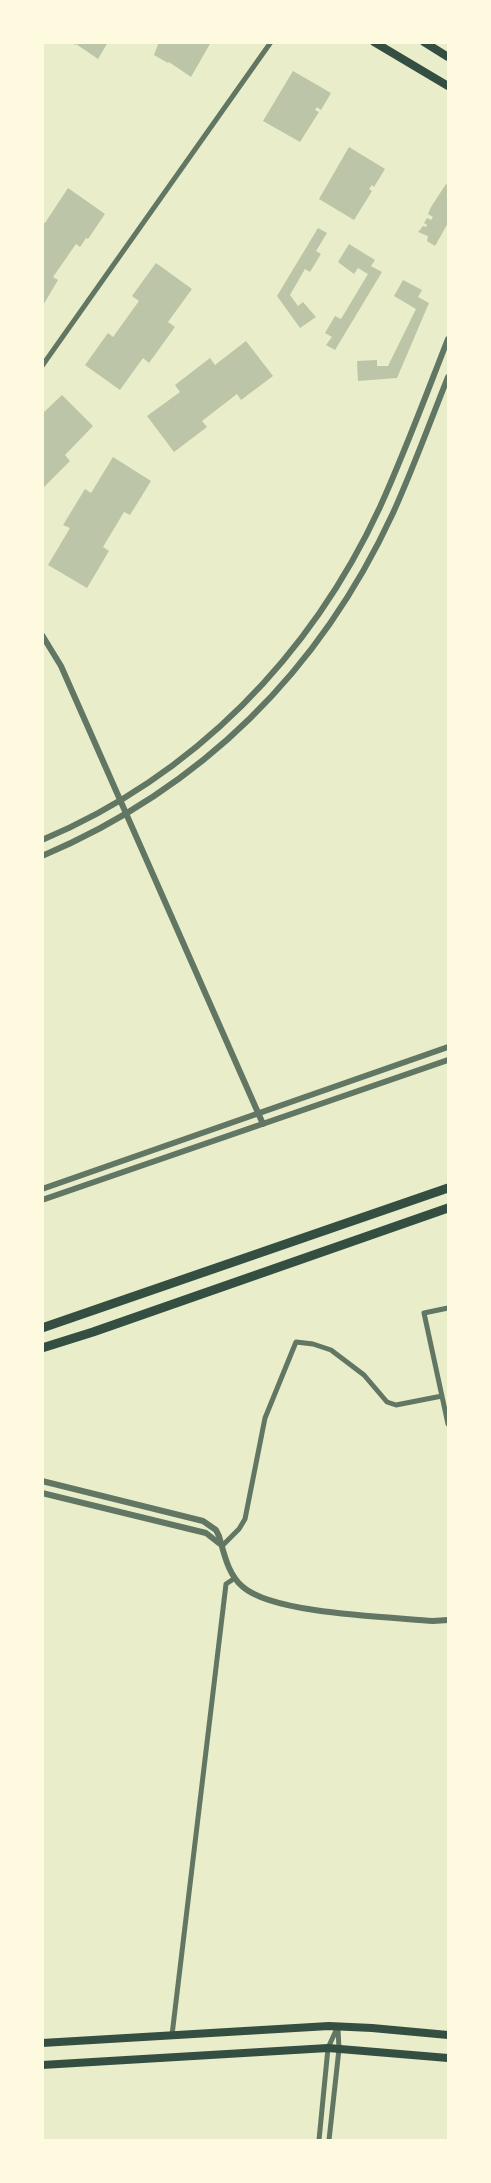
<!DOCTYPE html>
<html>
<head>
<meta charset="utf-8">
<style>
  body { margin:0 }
  #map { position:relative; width:491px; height:2183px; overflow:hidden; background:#e9edc9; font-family:"DejaVu Sans",sans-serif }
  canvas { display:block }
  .frame { position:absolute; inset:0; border:44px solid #fefae0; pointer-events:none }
</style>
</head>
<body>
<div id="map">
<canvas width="491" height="2183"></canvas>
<div class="frame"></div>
</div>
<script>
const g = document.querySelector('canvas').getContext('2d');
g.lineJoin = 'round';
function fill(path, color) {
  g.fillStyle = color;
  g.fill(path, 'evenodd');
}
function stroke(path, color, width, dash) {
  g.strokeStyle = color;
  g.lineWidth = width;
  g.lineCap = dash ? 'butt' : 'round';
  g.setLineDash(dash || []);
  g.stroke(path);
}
const building = new Path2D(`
  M70 42H108L98 59 76 44 75 45Z
  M159 42H211L191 77 169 62 168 63 154 55Z
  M293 71 331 93 321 110 317 107 315 110 319 112 300 142 263 121Z
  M349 147 385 169 374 187 372 185 369 189 372 191 354 220 319 199Z
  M446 184 448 186V223L435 246 427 241 428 236 418 232 423 226 426 227 427 225 424 223 427 218 431 220 433 217 428 214 431 207Z
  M68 188 105 214 88 239 86 238 80 247 76 244 53 277 58 280 42 307V221L45 223Z
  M318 228 327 233 316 251 321 254 310 272 305 269 290 295 298 306 303 302 316 317 300 328 277 296Z
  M349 244 375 260 371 266 382 272 335 350 326 345 332 337 325 333 335 316 341 319 368 274 358 268 354 274 338 262Z
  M156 263 192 289 168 322 175 327 149 363 143 358 120 390 85 365 108 333 113 337 139 301 132 296Z
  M403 280 422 290 418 297 429 303 397 378 358 381 357 361 377 360V366H388L416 309 394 296Z
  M246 341 273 376 241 400 237 394 202 421 207 427 174 452 147 416 180 392 175 385 210 358 215 365Z
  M62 395 93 426 65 455 70 461 42 489V414Z
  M113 457 151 481 130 515 124 512 103 547 109 551 87 588 48 565 70 528 63 525 85 489 91 493Z`);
const minor = new Path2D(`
  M42 366 271 42
  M448 1308 424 1313 448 1424
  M222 1546 239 1529 245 1519 265 1418 296 1342 313 1344 331 1350 364 1375 387 1402 396 1405 442 1396
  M172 2035 226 1584 235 1578
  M319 2140 328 2048 338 2026
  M329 2140 339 2049 338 2029`);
const tertiary = new Path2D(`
  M42 635 61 666 263 1124
  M42 840C194 776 311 656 380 507 405 452 426 395 448 339
  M42 856C202 788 320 671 393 513 413 469 430 422 448 377
  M42 1189 448 1047
  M42 1200 448 1060
  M42 1481 203 1521 216 1530 219 1536C224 1553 228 1575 243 1587 274 1614 389 1617 433 1621L448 1620
  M42 1493 206 1533 220 1544`);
const primary = new Path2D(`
  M374 42 448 86
  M424 42 448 57
  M42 2043 329 2026 372 2028 448 2035
  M42 2065 328 2048 448 2058`);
const motorway = new Path2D(`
  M42 1328 448 1188
  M42 1348 93 1332 448 1208`);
fill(building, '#bcc5a7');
stroke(minor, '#617663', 5);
stroke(tertiary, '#617663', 6);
stroke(primary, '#344e41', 8);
stroke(motorway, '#344e41', 9);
</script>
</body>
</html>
